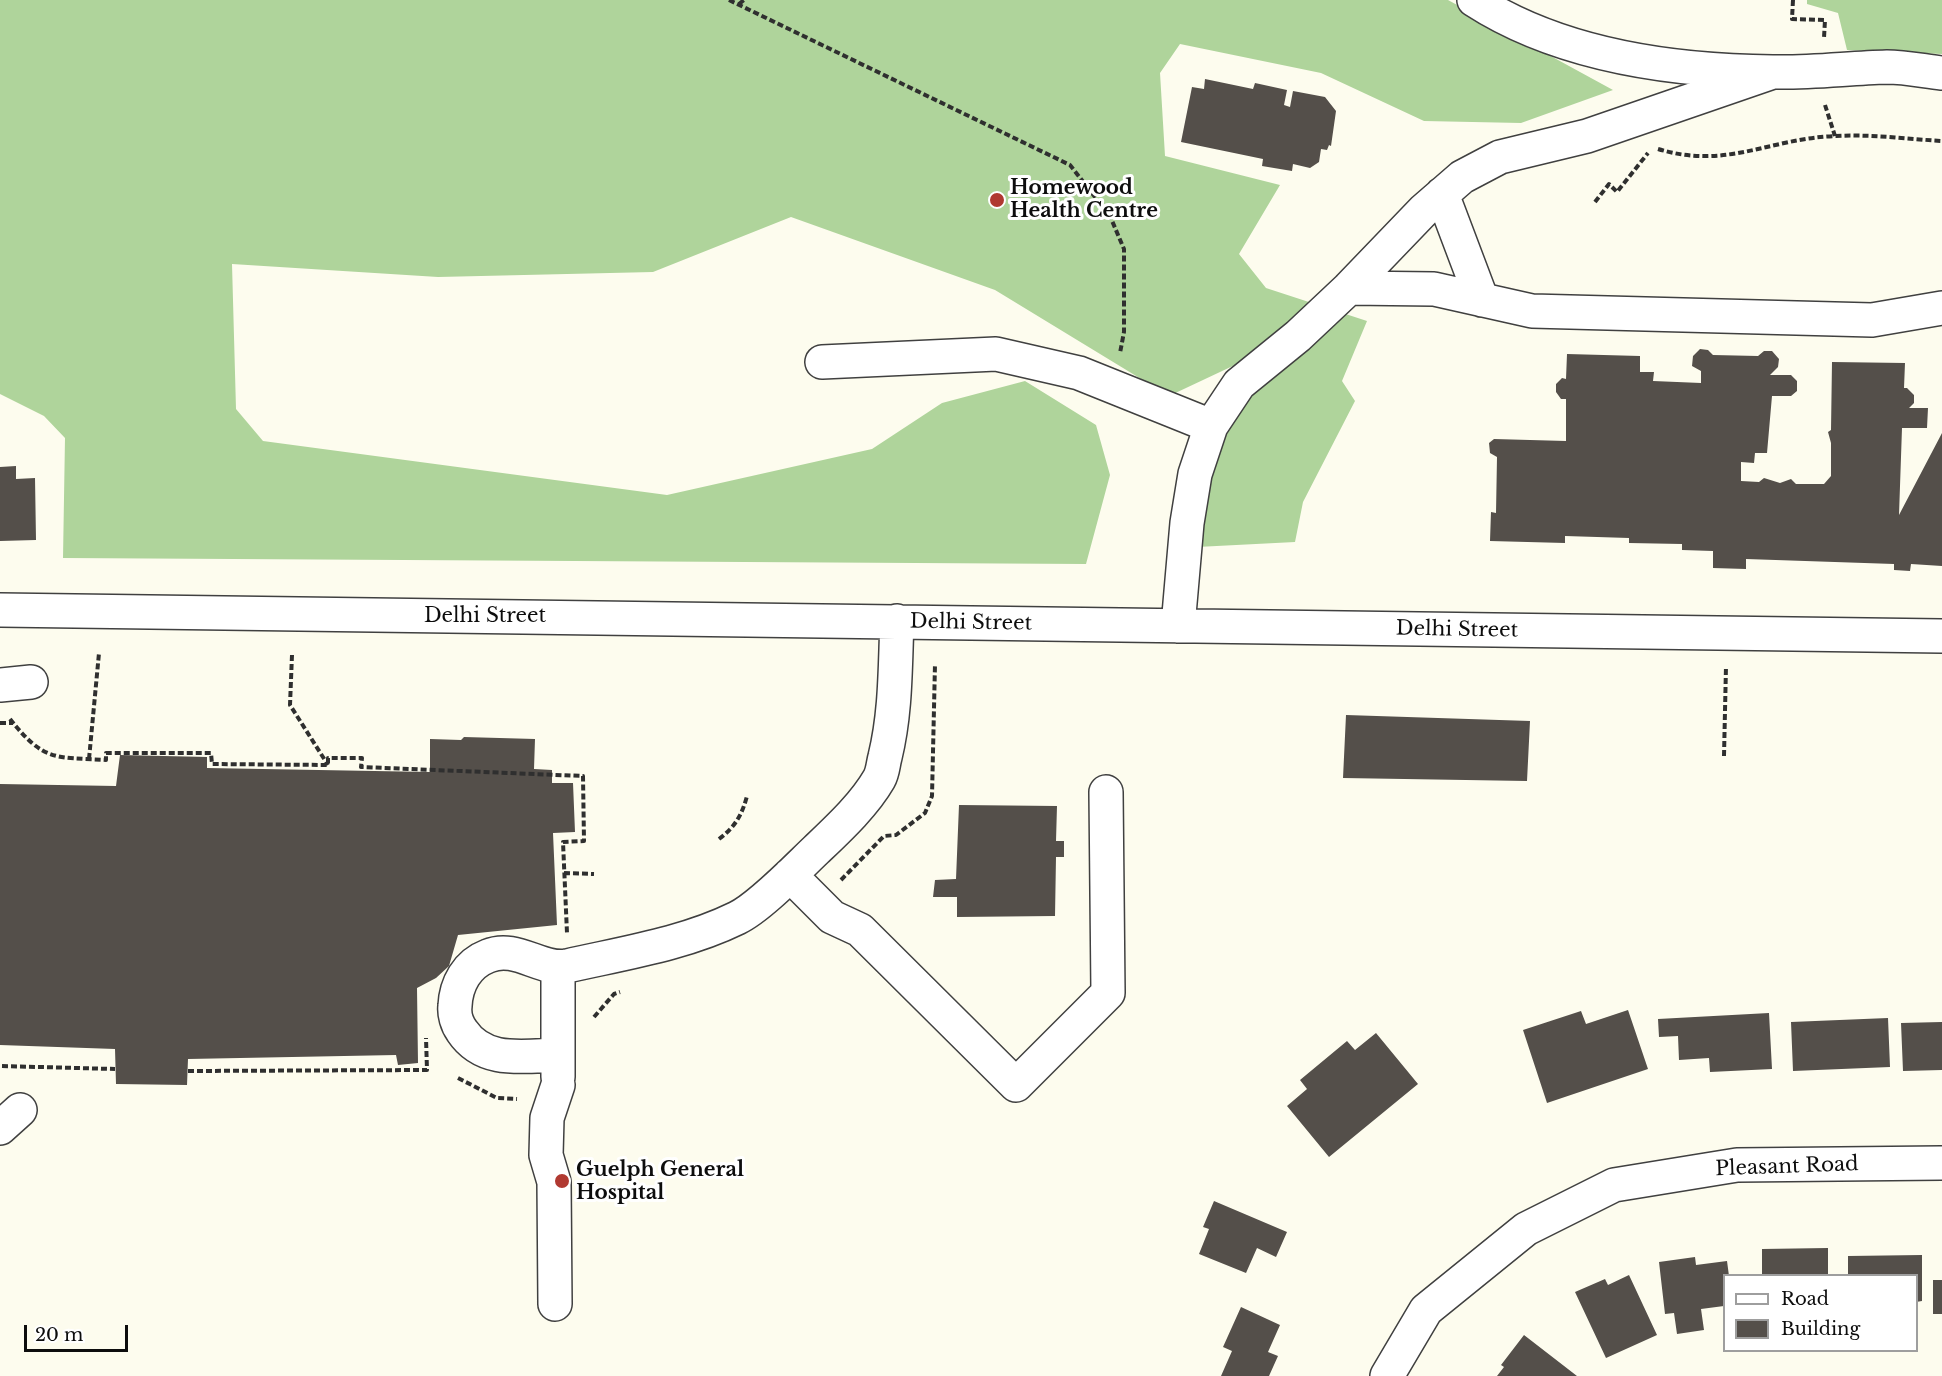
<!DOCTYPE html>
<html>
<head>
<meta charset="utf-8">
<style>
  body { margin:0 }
  #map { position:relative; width:1942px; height:1376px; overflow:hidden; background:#fdfcee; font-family:"Libre Baskerville",serif }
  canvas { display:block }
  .legend { position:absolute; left:1723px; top:1274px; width:195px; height:78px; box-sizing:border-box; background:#fff; border:2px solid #9e9e9e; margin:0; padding:8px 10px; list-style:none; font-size:18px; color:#0d0d0d }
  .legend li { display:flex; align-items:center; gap:12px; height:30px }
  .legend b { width:30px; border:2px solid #9e9e9e }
  .scale { position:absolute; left:24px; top:1325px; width:104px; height:27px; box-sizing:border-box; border:3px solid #0d0d0d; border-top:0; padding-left:8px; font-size:18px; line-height:21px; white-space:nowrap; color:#0d0d0d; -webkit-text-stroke:4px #fff; paint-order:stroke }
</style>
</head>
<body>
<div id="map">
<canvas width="1942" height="1376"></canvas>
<ul class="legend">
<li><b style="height:8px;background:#fff"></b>Road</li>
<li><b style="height:16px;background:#544f4a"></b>Building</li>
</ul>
<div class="scale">20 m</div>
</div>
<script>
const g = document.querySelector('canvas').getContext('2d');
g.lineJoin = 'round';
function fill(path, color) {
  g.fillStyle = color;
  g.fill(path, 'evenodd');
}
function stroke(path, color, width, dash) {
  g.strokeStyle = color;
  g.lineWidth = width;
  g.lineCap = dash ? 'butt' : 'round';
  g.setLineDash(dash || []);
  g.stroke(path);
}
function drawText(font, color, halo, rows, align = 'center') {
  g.font = font + ' "Libre Baskerville",serif';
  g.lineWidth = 6;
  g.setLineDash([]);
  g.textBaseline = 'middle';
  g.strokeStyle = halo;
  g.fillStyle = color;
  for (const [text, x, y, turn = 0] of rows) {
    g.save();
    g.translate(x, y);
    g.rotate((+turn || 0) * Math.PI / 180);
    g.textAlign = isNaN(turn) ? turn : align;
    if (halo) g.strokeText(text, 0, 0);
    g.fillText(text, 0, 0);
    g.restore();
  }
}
const forest = new Path2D(`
  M0 0H1448L1613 90 1521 123 1424 121 1321 73 1180 44 1160 73 1165 156 1280 185 1239 254 1266 288 1367 321 1342 381 1355 401 1303 502 1295 542 1197 547 1237 364 1169 396 995 290 791 217 653 272 438 277 232 264 236 409 263 441 667 495 872 449 942 403 1025 381 1096 425 1110 475 1086 564 63 558 65 438 44 416 0 394Z
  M1807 0H1942V54L1847 50 1838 13 1807 4Z`);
const building = new Path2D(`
  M1205 79 1253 89 1255 83 1287 90 1284 105 1290 107 1293 91 1325 97 1336 111 1331 146 1329 145 1327 150 1321 149 1319 162 1310 168 1293 164 1292 171 1262 166 1263 159 1181 142 1192 87 1204 89Z
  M1700 349 1708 350 1713 355 1758 356 1764 351H1772L1779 359 1778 367 1770 375H1791L1797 381V391L1791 396H1772L1767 453H1755L1754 463 1741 462V481L1759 482 1764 478 1780 483 1791 479 1796 484H1824L1831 476V443L1828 432 1831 430 1832 362 1905 363 1904 388H1907L1914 395V403L1909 408H1928L1927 428H1902L1899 515 1942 433V566L1911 564 1910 571 1894 570V564L1746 559V569L1713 568V551L1682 550V544L1629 543V538L1565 536V543L1490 541 1491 512 1496 513 1497 457 1490 453 1489 443 1494 439 1566 441V399H1561L1556 392V384L1562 378 1566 379 1567 354 1640 356V372H1654L1653 381 1701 383V371L1692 366 1693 356Z
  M16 466V479L35 478 36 540 0 541V467Z
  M1346 715 1530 721 1527 781 1343 778Z
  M464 737 535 739 534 769 552 770V783H573L575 832 553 833 557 925 458 935 449 966 436 978 417 988 418 1063 398 1065 396 1055 188 1059 187 1085 116 1084 115 1049 0 1045V784L116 786 120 755 207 757V768L430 772V739L461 740Z
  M959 805 1057 806 1056 841H1064V857H1056L1055 916 957 917V897H933L935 880 956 879Z
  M1628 1010 1648 1069 1547 1103 1523 1030 1581 1011 1586 1024Z
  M1769 1013 1772 1069 1710 1072 1709 1058 1679 1060 1678 1036 1659 1037 1658 1019Z
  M1888 1018 1890 1067 1793 1071 1791 1022Z
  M1942 1022V1070L1903 1071 1901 1023Z
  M1376 1033 1418 1084 1329 1157 1287 1106 1307 1089 1300 1080 1347 1041 1355 1050Z
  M1214 1201 1287 1232 1276 1257 1257 1248 1246 1273 1199 1254 1209 1229 1203 1227Z
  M1828 1248V1276H1762V1249Z
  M1922 1255V1301L1916 1302V1276H1848V1256Z
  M1695 1257 1696 1265 1727 1261 1729 1276H1724V1306L1701 1309 1704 1330 1677 1334 1674 1313 1665 1314 1659 1262Z
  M1629 1275 1657 1335 1606 1358 1575 1292 1605 1279 1608 1285Z
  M1933 1280H1942V1314H1933Z
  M1241 1307 1280 1325 1268 1352 1278 1356 1269 1376H1221L1232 1351 1223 1347Z
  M1524 1335 1577 1376H1497L1504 1367 1501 1365Z`);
const path = new Path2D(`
  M729 0 1070 165 1110 216 1124 249V332L1120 353
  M1793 0 1792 19 1825 20 1824 38
  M739 4 744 0
  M1825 105 1835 136
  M1658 149C1727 170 1770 138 1836 136 1871 134 1907 139 1942 141
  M1595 202 1609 184 1617 192 1648 153
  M292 655 290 705 328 765
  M10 719C44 762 55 757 106 760V753H211L212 764 328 765V758H362L361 767 583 776 584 841 563 842 567 933
  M0 723H13
  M1724 756 1726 666
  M89 759 99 653
  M719 839C735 827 742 815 747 796
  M564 873 594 874
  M841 880 884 836 896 835 925 813 932 796 935 664
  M594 1017 614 994 620 992
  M2 1066 115 1069
  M188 1071 427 1070 426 1038
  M458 1078 497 1098 517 1099`);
const minor = new Path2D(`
  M1474 0C1559 55 1673 71 1773 72 1811 73 1849 68 1887 67 1905 67 1924 71 1942 73
  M1442 194 1482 300
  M1349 288 1434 289 1532 311 1872 320 1942 308
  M822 362 996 354 1079 373 1211 426
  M0 610 1942 636
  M1178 626 1187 523 1195 474 1211 426 1239 384 1298 336 1349 288 1424 210 1462 177 1500 157 1587 136 1773 72
  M0 685 31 682
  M790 875 832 917 860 930 1016 1085 1108 993 1106 792
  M557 1055C523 1056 484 1064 462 1031 457 1024 454 1014 455 1006 456 984 467 964 488 956 516 944 541 971 567 966 624 953 684 944 737 918 760 907 797 868 816 850 838 829 864 805 879 779 883 772 883 764 885 757 896 712 895 667 897 621
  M558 1077V967
  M0 1128 20 1110
  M555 1304 554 1182 546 1155 547 1118 558 1085
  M1387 1376 1426 1310 1526 1229 1614 1185 1737 1165 1942 1163`);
const markers = [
  [997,200,8,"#b03931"],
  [562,1181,8,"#b03931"]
];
const poiNames = [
  ["Homewood",1010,188],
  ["Health Centre",1010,211],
  ["Guelph General",576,1170],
  ["Hospital",576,1193]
];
const streetNames = [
  ["Delhi Street",485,616],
  ["Delhi Street",971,623,1],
  ["Delhi Street",1457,630,1],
  ["Pleasant Road",1787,1167,-2]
];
fill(forest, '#afd49b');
fill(building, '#544f4a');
stroke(minor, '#404040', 36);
stroke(path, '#2f2f2f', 4, [6, 3]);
stroke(minor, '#fff', 33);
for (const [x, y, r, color] of markers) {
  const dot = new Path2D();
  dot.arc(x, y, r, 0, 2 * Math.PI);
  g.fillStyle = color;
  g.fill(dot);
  stroke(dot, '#fff', 2);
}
drawText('bold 20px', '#0d0d0d', '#fff', poiNames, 'left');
drawText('20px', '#0d0d0d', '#fff', streetNames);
</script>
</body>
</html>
